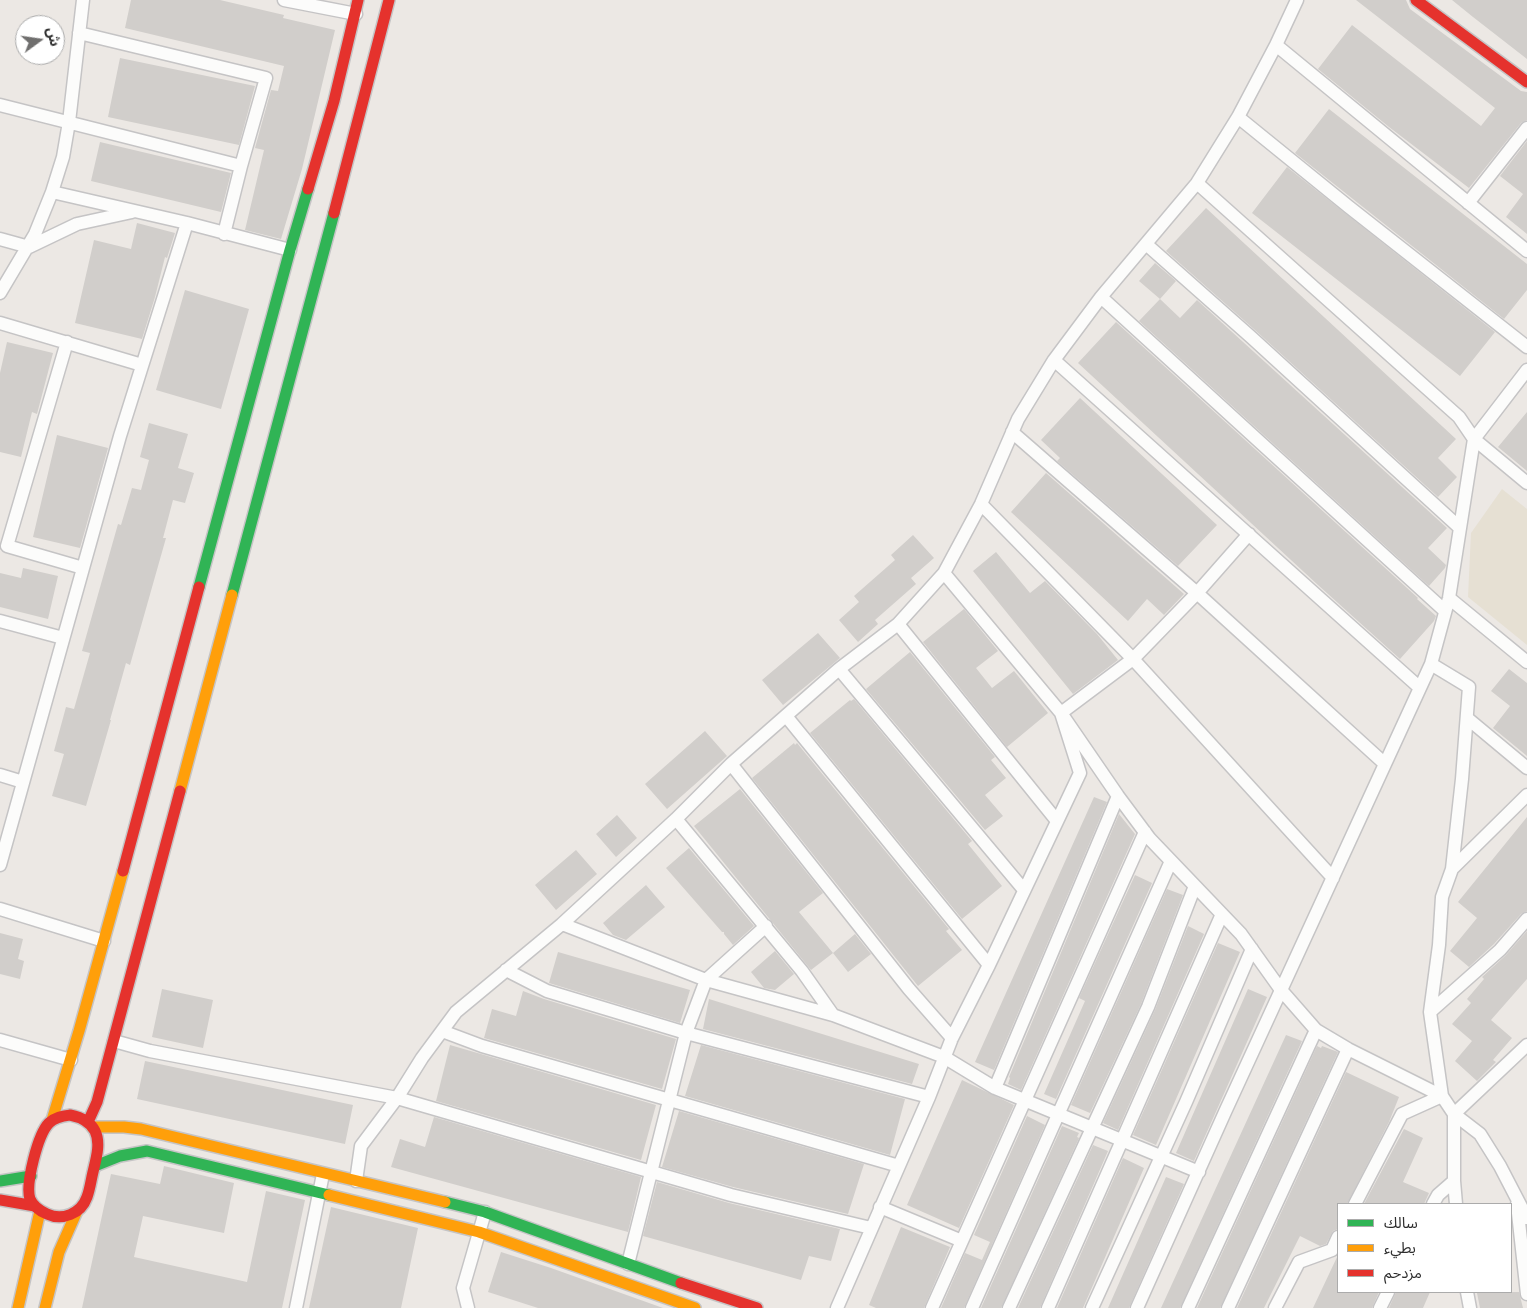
<!DOCTYPE html>
<html>
<head>
<meta charset="utf-8">
<style>
  body { margin:0 }
  #map { position:relative; width:1527px; height:1308px; overflow:hidden; background:#ece8e4; font-family:Commissioner,"Noto Sans Arabic",sans-serif }
  canvas { display:block }
  .legend { position:absolute; left:1337px; top:1203px; width:175px; height:90px; box-sizing:border-box; background:#fff; border:1px solid #ababab; margin:0; padding:6px 9px; list-style:none; font-size:15px; color:#2e2e2e }
  .legend li { display:flex; align-items:center; gap:10px; height:25px }
  .legend b { width:25px; border:1px solid #ababab }
  .north { position:absolute; left:15px; top:15px; width:50px; height:50px; box-sizing:border-box; background:#fff; border:1px solid #ababab; border-radius:50%; rotate:76deg; font-size:14px; font-weight:700; line-height:20px; text-align:center; color:#2e2e2e }
  .north::after { content:''; display:block; margin:auto; width:18px; height:22px; background:#706f6e; clip-path:polygon(50% 0,100% 100%,50% 72%,0 100%) }
</style>
</head>
<body>
<div id="map">
<canvas width="1527" height="1308"></canvas>
<ul class="legend">
<li><b style="height:6px;background:#30b455"></b>سالك</li>
<li><b style="height:6px;background:#ff9f0a"></b>بطيء</li>
<li><b style="height:6px;background:#e5322d"></b>مزدحم</li>
</ul>
<div class="north">ش</div>
</div>
<script>
const g = document.querySelector('canvas').getContext('2d');
g.lineJoin = 'round';
function fill(path, color) {
  g.fillStyle = color;
  g.fill(path, 'evenodd');
}
function stroke(path, color, width, dash) {
  g.strokeStyle = color;
  g.lineWidth = width;
  g.lineCap = dash ? 'butt' : 'round';
  g.setLineDash(dash || []);
  g.stroke(path);
}
const education = new Path2D(`
  M1502 489 1527 509V645L1468 597 1471 533Z`);
const building = new Path2D(`
  M131 0H220L284 15 283 18 335 30 302 169 281 239 245 230 264 150 255 148 271 90 278 91 284 66 125 28Z
  M1356 0H1406L1410 9 1521 91 1527 92V120L1521 123 1469 188 1389 127 1318 69 1352 25 1481 126 1495 108Z
  M1452 0H1527V59L1473 17Z
  M120 58 255 86 239 145 108 117Z
  M1329 109 1527 264V290L1504 319 1295 153Z
  M1527 141V234L1506 217 1523 194 1500 176Z
  M100 142 231 173 221 212 91 181Z
  M1287 167 1495 332 1460 376 1252 213Z
  M1206 208 1456 439 1438 458 1457 477 1438 497 1256 331 1166 251Z
  M137 223 175 233 167 258 165 257 155 297 142 339 75 323 94 240 131 249Z
  M1155 263 1176 281 1160 299 1139 281Z
  M185 290 249 309 221 409 156 390Z
  M1160 299 1180 318 1197 300 1447 528 1428 548 1446 565 1445 568 1429 586 1139 321Z
  M1116 322 1418 598 1417 599 1436 616 1434 621 1400 659 1318 585 1078 363Z
  M7 342 53 353 37 414 32 412 21 457 0 452V373Z
  M1080 398 1217 525 1178 566 1057 461 1060 458 1041 440Z
  M1527 412V471L1498 447Z
  M149 423 188 434 178 468 194 473 185 503 173 500 163 538H166L130 665 126 663 110 720H111L86 806 52 796 64 754 54 751 66 707 74 709 90 653 82 651 118 524 121 525 132 488 141 490 149 460 140 457Z
  M57 435 108 448 80 548 33 537Z
  M1046 473 1184 594 1164 615 1147 599 1128 621 1011 512Z
  M913 535 934 558 911 578 916 584 875 620 878 624 858 642 839 620 859 602 854 596 895 560 891 555Z
  M996 552 1030 593 1045 581 1097 634 1118 660 1073 694 973 571Z
  M23 568 58 576 48 619 0 607V573L21 578Z
  M964 609 998 651 976 668 992 688 1014 671 1048 713 1007 747 923 642Z
  M818 633 840 658 783 705 762 680Z
  M910 652 995 757 991 760 1006 778 985 795 1003 816 985 830 866 689Z
  M1509 669 1527 683V756L1493 728 1510 706 1491 691Z
  M854 699 972 841 968 844 1002 886 962 919 810 733 850 700 851 701Z
  M705 731 727 756 667 809 645 784Z
  M794 743 795 745 797 743 949 929 946 931 962 950 918 986 752 778Z
  M740 789 823 893 799 912 833 953 811 970 694 826Z
  M1094 797 1107 802 994 1070 975 1062Z
  M1119 814 1135 834 1021 1090 1008 1084 1010 1078 1009 1077Z
  M617 815 637 838 616 857 596 834Z
  M1527 817V911L1521 914 1494 944 1469 967 1450 951 1477 918 1458 902Z
  M689 848 754 926 733 945 724 934V932H722L666 868Z
  M576 850 597 874 556 910 535 885Z
  M1135 875 1152 883 1056 1099 1044 1094 1085 1001 1079 998Z
  M646 885 665 907 626 940 613 935 603 923Z
  M1167 889 1183 895 1141 1004 1090 1113 1071 1105Z
  M1188 926 1204 934 1118 1130 1103 1123 1155 1010Z
  M1527 931V979L1491 1020 1512 1038 1493 1060 1496 1062 1477 1081 1455 1061 1472 1041 1452 1024 1471 1003 1467 999 1484 979 1482 977 1506 955Z
  M0 933 23 939 18 959 24 961 20 979 0 974Z
  M855 934 871 954 848 972 833 953Z
  M1218 943 1240 952 1156 1145 1133 1135Z
  M775 951 794 974 775 990 764 988 751 972Z
  M558 952 690 990 680 1023 549 983Z
  M162 989 213 1000 203 1048 152 1037Z
  M1248 989 1267 997 1194 1161 1176 1153Z
  M523 991 544 999 676 1039 662 1089 484 1038 492 1009 516 1016Z
  M709 999 919 1064 912 1084 703 1029Z
  M1286 1035 1302 1041 1180 1308H1161Z
  M450 1045 656 1105 641 1160 436 1101Z
  M701 1045 905 1099 890 1155 685 1096Z
  M1317 1046 1321 1048 1322 1046 1338 1052 1220 1308H1197Z
  M145 1061 353 1105 345 1144 137 1099Z
  M1346 1072 1399 1097 1389 1122 1347 1204H1338V1229L1333 1231 1326 1244 1320 1246 1300 1236 1264 1308H1237Z
  M962 1080 1014 1105 959 1228 907 1205Z
  M679 1111 864 1164 848 1214 733 1187 662 1167Z
  M1027 1116 1045 1125 964 1308H941L965 1253 982 1260 990 1242 974 1235Z
  M434 1117 641 1177 628 1232 391 1167 400 1139 425 1147Z
  M1062 1126 1079 1133 1077 1137 1079 1138 1001 1308H981Z
  M1404 1129 1423 1138 1403 1182 1429 1193 1424 1204H1364Z
  M1093 1145 1108 1151 1040 1308H1018Z
  M1123 1158 1144 1168 1083 1308H1057Z
  M164 1166 234 1183 224 1233 143 1216 134 1257 247 1282 266 1191 305 1200 282 1308H82L111 1174 160 1184Z
  M1166 1177 1184 1184 1129 1308H1108Z
  M657 1182 729 1203 840 1229 831 1261 809 1256 801 1280 643 1236Z
  M331 1207 418 1228 401 1308H309Z
  M901 1227 950 1247 924 1308H876L869 1305Z
  M501 1252 551 1268 663 1308H538L488 1292Z
  M1338 1255V1292H1379L1372 1308H1313Z
  M1396 1292H1430L1423 1308H1389Z
  M1484 1292H1519L1523 1308H1480L1477 1293Z`);
const street = new Path2D(`
  M284 0 356 14
  M79 33 266 78 241 166 224 234
  M1276 45 1527 251
  M0 105 241 166
  M1238 117 1349 207 1527 347
  M1197 183 1459 417 1474 439 1527 483
  M52 192 187 223 290 250
  M1468 203 1527 128
  M0 239 29 247 77 224 132 212
  M1146 244 1251 337 1460 528
  M0 293 35 234 52 192 63 157 69 122 83 0
  M1101 297 1445 611
  M0 323 142 365
  M67 342 7 546 83 568
  M1054 360 1420 688
  M1012 432 1197 593 1385 764
  M981 504 1133 659 1333 878
  M944 573 981 504 1018 419 1054 360 1101 297 1197 183 1238 117 1276 45 1297 0
  M1449 598 1527 662
  M0 621 63 638
  M898 624 1057 821
  M1431 664 1469 687 1462 779 1452 869 1442 897 1439 945 1430 1012 1442 1096 1454 1114V1181L1456 1204
  M839 669 1024 890
  M786 716 989 965
  M1467 718 1527 768
  M731 764 909 989 952 1038
  M0 775 23 782
  M676 819 802 971 833 1015
  M0 865 120 436 187 223
  M1452 869 1527 795
  M0 909 104 941
  M562 924 706 980 833 1015 944 1057 995 1088 1199 1172
  M506 970 547 991 686 1033 929 1097
  M1430 1012 1500 950 1527 919
  M442 1031 482 1046 899 1166
  M0 1040 71 1060
  M114 1041 150 1051 397 1098 731 1195 871 1228
  M1527 1045 1454 1114 1480 1134 1500 1166 1527 1218
  M995 1088 1118 796
  M356 1181 361 1146 397 1098 422 1058 456 1012 562 924 676 819 731 764 839 669 898 624 944 573 1061 713 1118 796 1150 839 1241 934 1281 990 1316 1030 1348 1049 1442 1096 1402 1114 1355 1204
  M1433 1204 1438 1195 1454 1181
  M1517 1204 1527 1294
  M880 1207 962 1241
  M628 1264 686 1033 706 980 766 926
  M1467 1292 1470 1308
  M296 1308 323 1174
  M468 1308 463 1288 485 1212
  M837 1308 929 1097 952 1038 989 965 1080 773 1061 713 1133 659 1197 593 1249 534
  M932 1308 1145 832
  M972 1308 1171 861
  M1009 1308 1148 1007 1195 886
  M1048 1308 1222 914
  M1092 1308 1186 1102 1252 949
  M1137 1308 1225 1112 1431 664 1449 598 1474 439 1527 370
  M1188 1308 1316 1030
  M1228 1308 1348 1049
  M1275 1308 1299 1262 1332 1250 1338 1237
  M1380 1308 1388 1292`);
const fast = new Path2D(`
  M199 587 290 250 308 189
  M232 595 334 213
  M95 1166 120 1156 147 1151 329 1195
  M0 1181 31 1176
  M445 1202 485 1212 681 1283`);
const slow = new Path2D(`
  M180 791 232 595
  M52 1120 79 1031 123 871
  M92 1127H124L141 1129 445 1202
  M329 1195 479 1232 695 1308
  M18 1308 40 1211
  M45 1308 59 1252 77 1211`);
const jam = new Path2D(`
  M1416 0 1527 82
  M308 189 334 101 358 0
  M334 213 389 0
  M123 871 199 587
  M70 1115C80 1117 90 1121 95 1131 101 1143 96 1159 93 1172 91 1180 90 1189 87 1197 81 1214 62 1221 47 1214 40 1211 33 1206 30 1199 25 1184 38 1134 49 1123 55 1117 63 1116 70 1115Z
  M88 1122 97 1102 180 791
  M0 1200 35 1206
  M681 1283 757 1308`);
fill(education, '#e6e0d3');
fill(building, '#d1cecb');
stroke(street, '#c5c4c5', 15);
stroke(fast, '#c5c4c5', 14);
stroke(slow, '#c5c4c5', 14);
stroke(jam, '#c5c4c5', 14);
stroke(street, '#fcfcfb', 12);
stroke(fast, '#30b455', 11);
stroke(slow, '#ff9f0a', 11);
stroke(jam, '#e5322d', 11);
</script>
</body>
</html>
